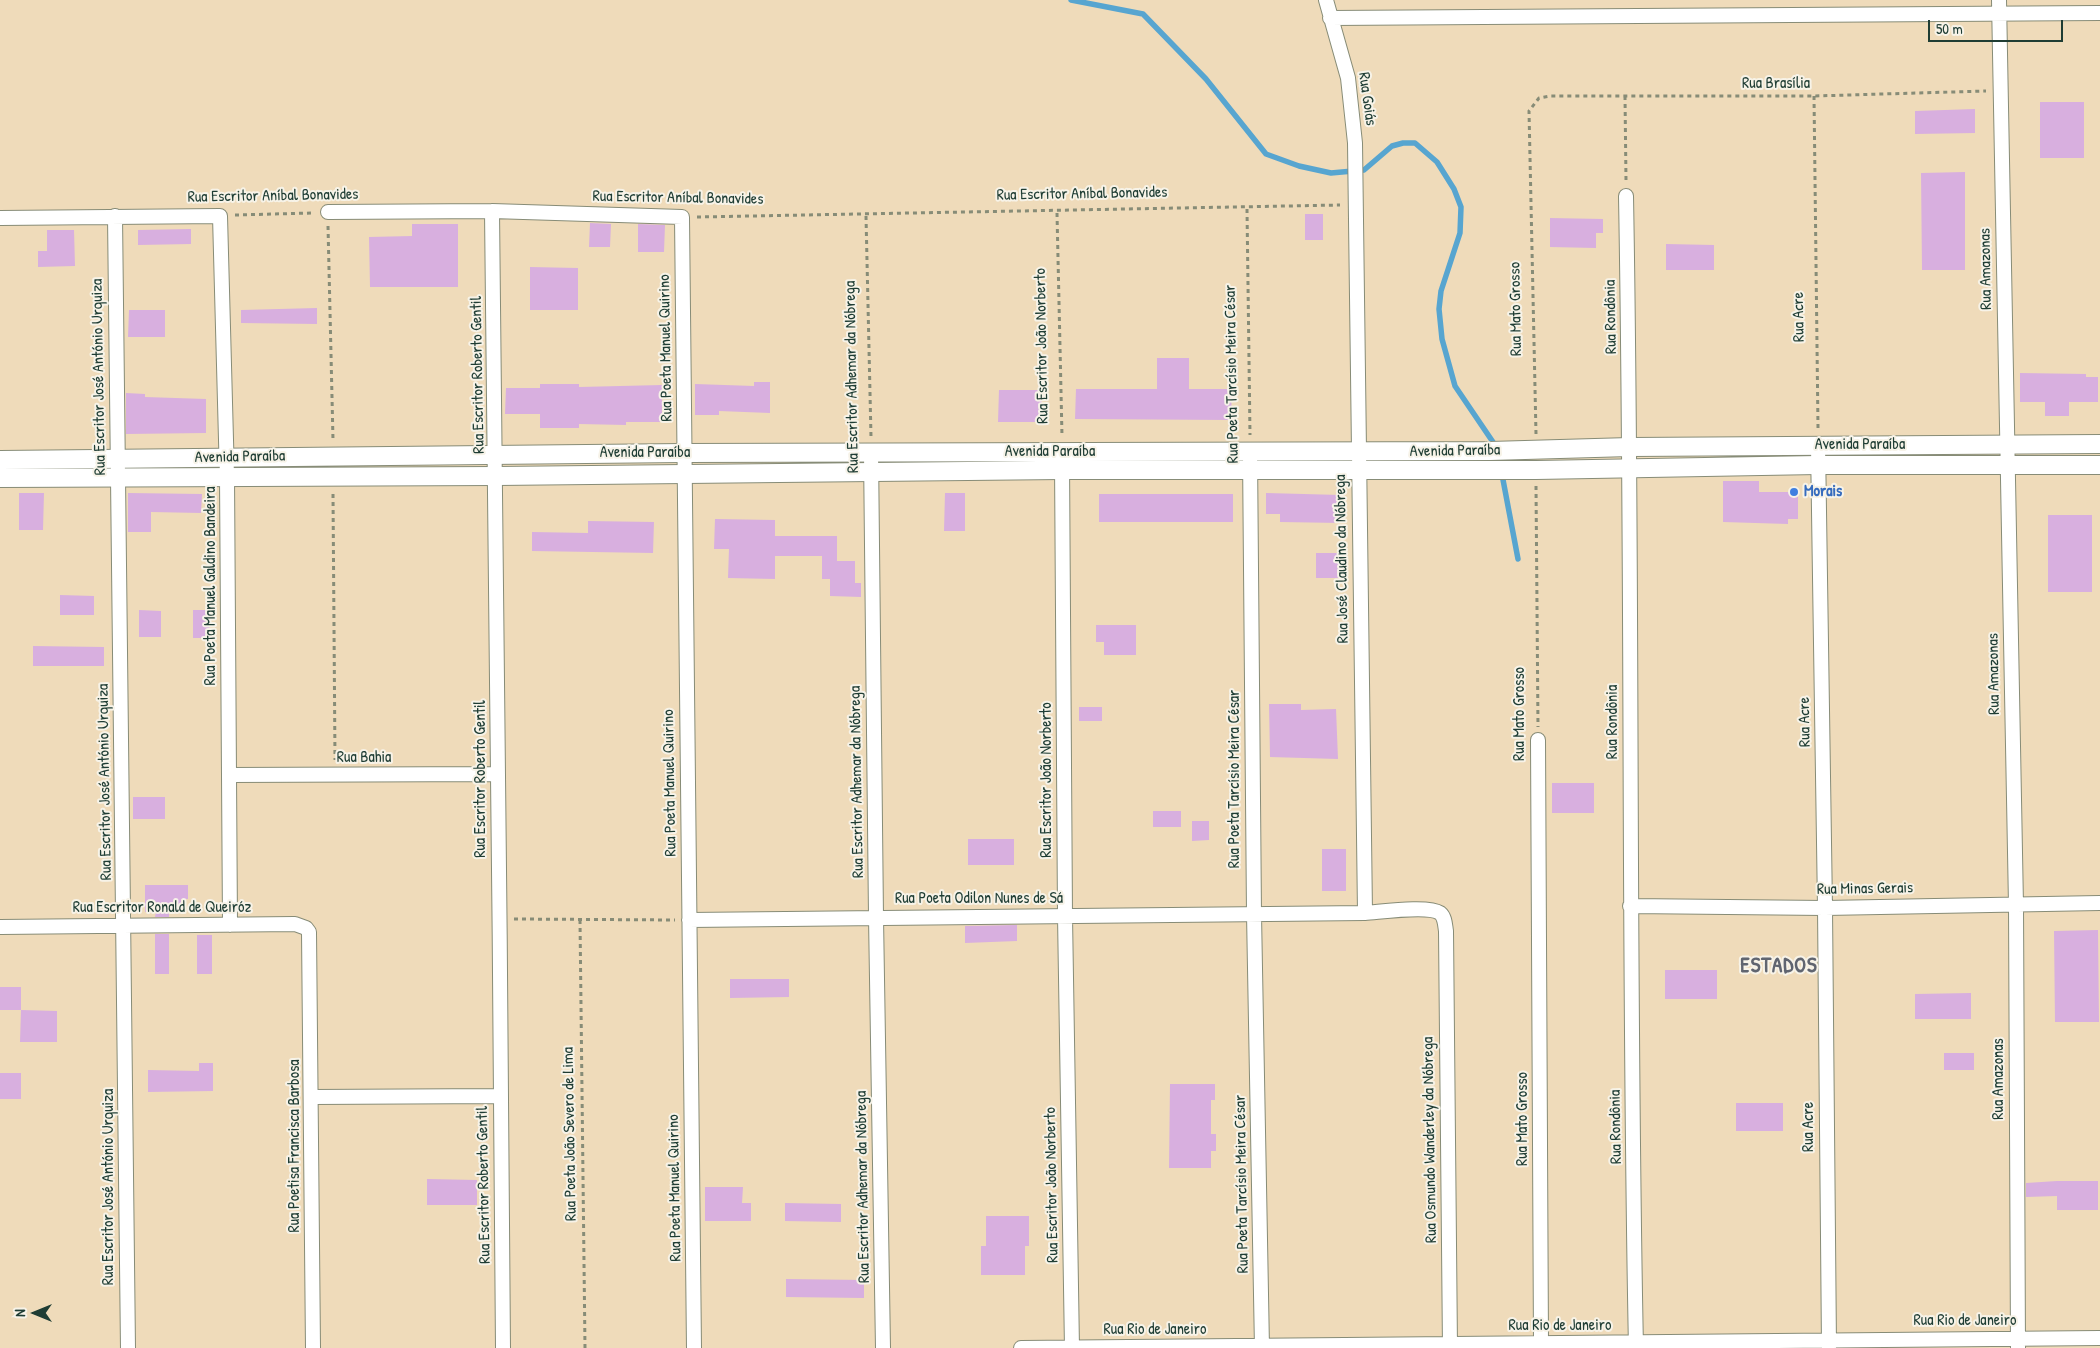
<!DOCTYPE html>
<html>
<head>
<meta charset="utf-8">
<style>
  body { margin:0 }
  #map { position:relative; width:2100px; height:1348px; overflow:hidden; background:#efdbba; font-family:"Patrick Hand",sans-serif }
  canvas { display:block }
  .north { position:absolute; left:10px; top:1288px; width:50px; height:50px; -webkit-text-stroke:4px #f7f3e8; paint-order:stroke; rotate:270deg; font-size:14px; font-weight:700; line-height:20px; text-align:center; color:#1f3d34 }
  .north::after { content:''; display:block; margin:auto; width:18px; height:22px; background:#1f3d34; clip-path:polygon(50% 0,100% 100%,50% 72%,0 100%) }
  .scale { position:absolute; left:1928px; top:20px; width:135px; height:22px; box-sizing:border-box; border:2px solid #1f3d34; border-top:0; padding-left:6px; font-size:15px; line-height:18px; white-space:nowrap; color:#1f3d34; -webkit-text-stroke:4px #f7f3e8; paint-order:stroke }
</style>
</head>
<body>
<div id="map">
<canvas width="2100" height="1348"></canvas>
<div class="north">N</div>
<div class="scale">50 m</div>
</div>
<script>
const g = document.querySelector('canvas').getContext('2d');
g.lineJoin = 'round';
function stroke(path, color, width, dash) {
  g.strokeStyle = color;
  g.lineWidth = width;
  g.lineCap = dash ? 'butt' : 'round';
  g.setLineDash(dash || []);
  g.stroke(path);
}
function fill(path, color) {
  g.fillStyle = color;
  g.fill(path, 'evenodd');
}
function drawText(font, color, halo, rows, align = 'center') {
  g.font = font + ' "Patrick Hand",sans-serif';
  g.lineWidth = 4;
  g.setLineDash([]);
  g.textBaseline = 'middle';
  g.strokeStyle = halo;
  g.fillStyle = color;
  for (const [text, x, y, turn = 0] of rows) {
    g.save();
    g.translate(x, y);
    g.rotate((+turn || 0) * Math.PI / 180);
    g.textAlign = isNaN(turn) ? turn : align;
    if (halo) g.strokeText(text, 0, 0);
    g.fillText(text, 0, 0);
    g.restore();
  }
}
const stream = new Path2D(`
  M1071 0 1143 14 1206 79 1266 154 1299 166 1331 173 1364 170 1392 146 1403 143H1415L1437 162 1454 189 1461 207 1460 233 1441 291 1439 309 1442 339 1455 386 1497 448 1518 559`);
const building = new Path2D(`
  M2040 102H2084V158H2040Z
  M1975 109V133L1915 134V111Z
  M1965 172V270H1922L1921 173Z
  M1305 214H1323V240H1305Z
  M1550 218 1603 219V233H1596V248L1550 247Z
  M590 223 611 224 610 247H589Z
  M412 224H458V287H370L369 237 412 236Z
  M638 224 665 225 664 252H638Z
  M191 229V244L138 245V230Z
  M47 230H74L75 266 38 267V251H47Z
  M1666 244 1714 245V270H1666Z
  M530 267 578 268V310H530Z
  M317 308V324L241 323V310Z
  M129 310H165V337H128Z
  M1157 358H1189V389H1231L1232 420 1075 419 1076 389H1157Z
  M2020 373 2086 374V377H2098V402H2069V416H2045V402H2020Z
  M754 382H770V413L719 411V415H695V384L754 386Z
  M540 384H579V387L662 385V422H626V425L579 424V428H540V414H505L506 388H540Z
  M999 390H1042L1041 422H998Z
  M126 393 145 394V397L206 399V433L126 434Z
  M1723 481H1759V492H1798V519H1788V524L1723 522Z
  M19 493H44L43 530H19Z
  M128 493 202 494 201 513 151 512V532H128Z
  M945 493H965V531H944Z
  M1266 493 1341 495V523L1280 522V514H1266Z
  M1099 494H1233V522H1099Z
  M2048 515H2092V592H2048Z
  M715 519 775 520V536H837V561H855V583H861V597L830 596V579H822V556H775V579L728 578 729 549H714Z
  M588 521 654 522 653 553 532 551V532L588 533Z
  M1316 553H1344V578H1316Z
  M60 595 94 596V615H60Z
  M139 610 161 611V637H139Z
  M193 610H210L209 638H193Z
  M1096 625H1136V655H1104V642H1096Z
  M33 646 104 647V666H33Z
  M1269 704H1301V710L1336 709 1338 759 1270 757Z
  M1079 707H1102V721H1079Z
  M1552 783H1594V813H1552Z
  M133 797H165V819H133Z
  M1153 811H1181V827H1153Z
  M1192 821H1209V840L1192 841Z
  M968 839H1014V865H968Z
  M1322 849H1346V891H1322Z
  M145 885H188V899H181V912H169V917H155L156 912H145Z
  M1017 925V941L965 943V926Z
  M2098 930 2099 1022H2055L2054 931Z
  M155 934H169V974H155Z
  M197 935H212V974H197Z
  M1665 970H1717V999H1665Z
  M730 979H789V997L730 998Z
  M0 987H21V1010H0Z
  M1971 993V1019H1915V994Z
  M21 1010 57 1011V1042H20Z
  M1944 1053H1974V1070H1944Z
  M199 1063H213V1091L148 1092V1070L199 1071Z
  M0 1073H21V1099H0Z
  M1170 1084H1215V1100H1211V1134H1216V1151H1211V1168H1169Z
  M1736 1103H1783V1131H1736Z
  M427 1179 477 1180V1205H427Z
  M2057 1181H2098V1210H2057V1196L2026 1197V1183Z
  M705 1187H743L742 1203H751V1221H705Z
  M785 1203 841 1204V1222L785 1221Z
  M986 1216H1029V1246H1025V1275H981V1246H986Z
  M786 1279 864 1280V1298L786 1297Z`);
const path = new Path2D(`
  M1625 96 1626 181
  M1814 96 1818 428
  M1247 209 1250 435
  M1057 213 1062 436
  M235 215 313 213
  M866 216 871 437
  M697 217 1340 205
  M328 226 333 440
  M1536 434 1529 111 1539 98 1550 96H1814L1986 91
  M1536 486 1538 727
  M333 494 335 760
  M514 919 675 920
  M580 920 585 1348`);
const minor = new Path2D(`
  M1326 0 1348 78 1355 143 1365 913
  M1999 0 2016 905 2018 1348
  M1330 18 2100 13
  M1626 196C1633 580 1628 964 1636 1348
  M492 211C499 590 499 969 503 1348
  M328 212 492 211 682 217 694 1348
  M115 216 128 1348
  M0 218 220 216 227 477 230 925
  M1818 445 1825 908 1829 1347
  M871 452 876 917 883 1348
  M1250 453 1254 914 1262 1348
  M1062 461 1065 916 1072 1348
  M1538 740 1541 1344
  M229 775 498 774
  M1630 906 1825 908 2100 903
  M689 920 1365 913C1381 912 1428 905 1440 913 1445 917 1445 925 1446 931L1450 1348
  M0 927 295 924 306 928 309 932 313 1348
  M312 1097 500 1096
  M1021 1348 2100 1338`);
const tertiary = new Path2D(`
  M0 460 684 453 1490 451 1630 447 2100 444
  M0 478 497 476 1062 470H1536L1818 465H2100`);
const markers = [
  [1794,492,5,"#3f7fe0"]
];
const streetNames = [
  ["Rua Brasília",1776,84],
  ["Rua Goiás",1367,99,82],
  ["Rua Escritor Aníbal Bonavides",1082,194,-1],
  ["Rua Escritor Aníbal Bonavides",273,196,-1],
  ["Rua Escritor Aníbal Bonavides",678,198,1],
  ["Rua Amazonas",1986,269,-91],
  ["Rua Mato Grosso",1516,309,-91],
  ["Rua Rondônia",1611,317,-91],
  ["Rua Acre",1799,317,-91],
  ["Rua Escritor João Norberto",1042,346,-91],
  ["Rua Poeta Manuel Quirino",666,348,-91],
  ["Rua Poeta Tarcísio Meira César",1232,374,-91],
  ["Rua Escritor Roberto Gentil",478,375,-91],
  ["Rua Escritor José António Urquiza",99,377,-91],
  ["Rua Escritor Adhemar da Nóbrega",852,377,-91],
  ["Avenida Paraíba",1860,445],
  ["Avenida Paraíba",1455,451,-1],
  ["Avenida Paraíba",1050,452],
  ["Avenida Paraíba",645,453],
  ["Avenida Paraíba",240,457,-1],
  ["Rua José Claudino da Nóbrega",1342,559,-91],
  ["Rua Poeta Manuel Galdino Bandeira",211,586,-90],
  ["Rua Amazonas",1994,674,-91],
  ["Rua Mato Grosso",1520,714,-90],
  ["Rua Rondônia",1613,722,-90],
  ["Rua Acre",1805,722,-91],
  ["Rua Bahia",364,758],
  ["Rua Escritor Roberto Gentil",481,779,-90],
  ["Rua Poeta Tarcísio Meira César",1235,779,-90],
  ["Rua Escritor João Norberto",1047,780,-90],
  ["Rua Escritor José António Urquiza",105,782,-91],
  ["Rua Escritor Adhemar da Nóbrega",857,782,-91],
  ["Rua Poeta Manuel Quirino",670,783,-91],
  ["Rua Minas Gerais",1865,889,-1],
  ["Rua Poeta Odilon Nunes de Sá",979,899],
  ["Rua Escritor Ronald de Queiróz",162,908],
  ["Rua Amazonas",1999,1079,-90],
  ["Rua Mato Grosso",1523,1119,-90],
  ["Rua Rondônia",1616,1127,-91],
  ["Rua Acre",1809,1127,-90],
  ["Rua Poeta João Severo de Lima",570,1134,-91],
  ["Rua Osmundo Wanderley da Nóbrega",1430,1140,-91],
  ["Rua Poetisa Francisca Barbosa",295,1146,-90],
  ["Rua Poeta Tarcísio Meira César",1242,1184,-91],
  ["Rua Escritor Roberto Gentil",484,1185,-91],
  ["Rua Escritor João Norberto",1052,1185,-91],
  ["Rua Escritor José António Urquiza",109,1187,-90],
  ["Rua Escritor Adhemar da Nóbrega",863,1187,-91],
  ["Rua Poeta Manuel Quirino",675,1188,-91],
  ["Rua Rio de Janeiro",1965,1321],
  ["Rua Rio de Janeiro",1560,1326],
  ["Rua Rio de Janeiro",1155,1330]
];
const shopNames = [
  ["Morais",1804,492]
];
const districtNames = [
  ["ESTADOS",1779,966]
];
stroke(stream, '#57a5d0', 5.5);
fill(building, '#d8afdf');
stroke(minor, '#878c77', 16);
stroke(tertiary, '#878c77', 20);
stroke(path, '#878c77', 3, [4, 4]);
stroke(minor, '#fff', 14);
stroke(tertiary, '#fff', 18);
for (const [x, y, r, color] of markers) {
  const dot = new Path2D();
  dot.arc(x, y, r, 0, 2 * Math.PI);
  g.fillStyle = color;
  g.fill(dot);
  stroke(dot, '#f7f3e8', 2);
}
drawText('16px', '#1f3d34', '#f7f3e8', streetNames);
drawText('bold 16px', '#366cbe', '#f7f3e8', shopNames, 'left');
g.letterSpacing = '1px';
drawText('bold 21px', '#606570', '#f7f3e8', districtNames);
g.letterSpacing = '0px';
</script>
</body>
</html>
